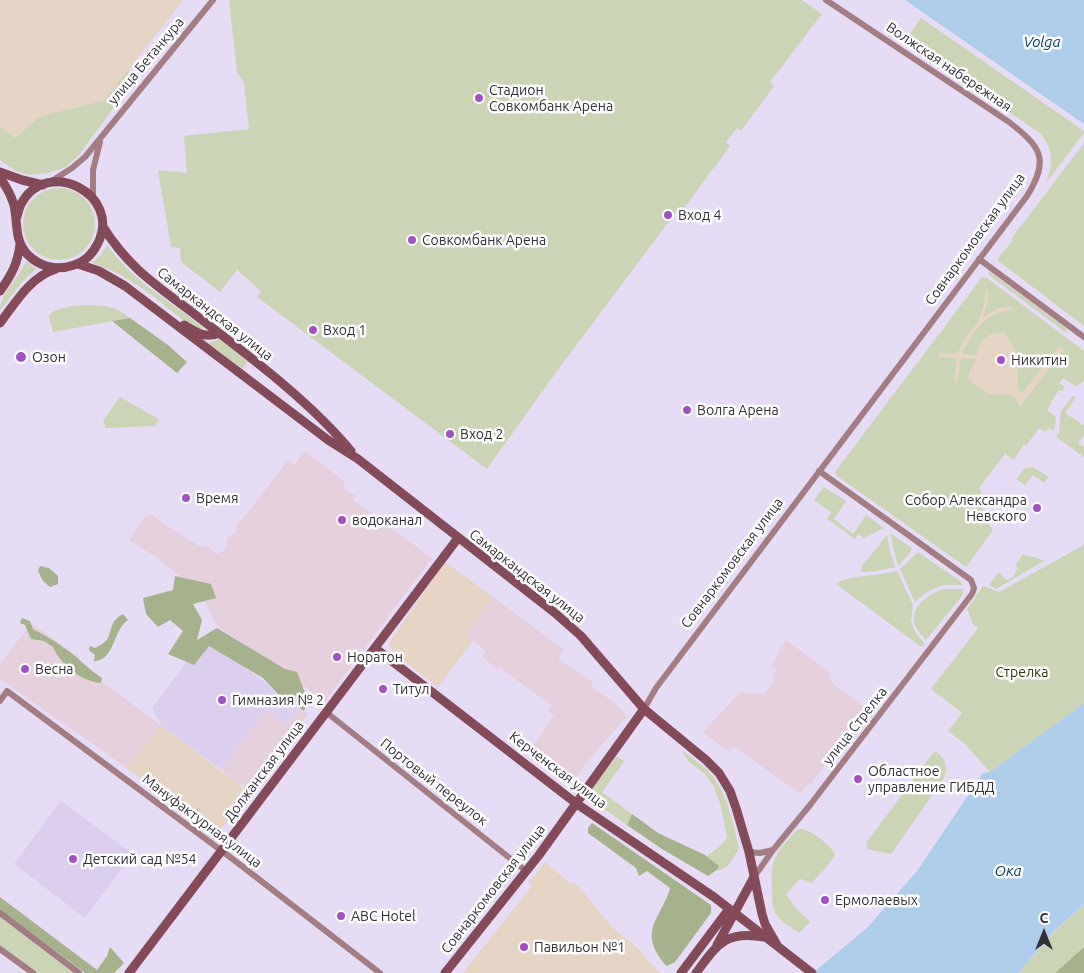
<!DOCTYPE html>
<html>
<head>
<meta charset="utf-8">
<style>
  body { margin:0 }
  #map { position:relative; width:1084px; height:973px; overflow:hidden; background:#e7dcf6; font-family:Ubuntu,sans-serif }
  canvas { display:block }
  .north { position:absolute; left:1019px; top:908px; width:50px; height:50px; -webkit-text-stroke:4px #fff; paint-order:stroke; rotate:0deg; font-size:14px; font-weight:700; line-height:20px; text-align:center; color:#34303a }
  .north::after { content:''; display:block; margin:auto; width:18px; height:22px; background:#34303a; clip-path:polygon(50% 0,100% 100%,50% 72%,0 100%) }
</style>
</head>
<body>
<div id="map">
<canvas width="1084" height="973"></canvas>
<div class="north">С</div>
</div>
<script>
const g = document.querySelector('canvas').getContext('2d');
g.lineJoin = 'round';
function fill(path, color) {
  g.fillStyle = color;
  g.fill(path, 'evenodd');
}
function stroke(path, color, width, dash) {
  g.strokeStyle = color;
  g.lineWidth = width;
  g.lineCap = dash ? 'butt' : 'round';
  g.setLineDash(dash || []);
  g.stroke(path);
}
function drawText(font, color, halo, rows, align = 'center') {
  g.font = font + ' Ubuntu,sans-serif';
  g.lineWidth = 5;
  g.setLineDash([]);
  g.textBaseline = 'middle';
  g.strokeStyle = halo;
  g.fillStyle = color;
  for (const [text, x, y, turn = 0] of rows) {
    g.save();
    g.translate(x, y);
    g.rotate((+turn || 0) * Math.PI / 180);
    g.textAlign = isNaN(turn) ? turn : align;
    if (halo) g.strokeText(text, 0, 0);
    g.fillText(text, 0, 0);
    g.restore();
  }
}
const commercial = new Path2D(`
  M0 0H183L105 100 40 116 14 139 0 127Z
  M986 289 1064 349 1008 423 931 367Z
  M445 562 493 597 466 635 473 641 438 687 400 658 391 648 390 641Z
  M161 725 249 792 217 835 127 768Z
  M545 862 571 884 573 882 581 889 612 927 640 950 648 961 661 973H463L532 886 528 883Z`);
const industrial = new Path2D(`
  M305 451 345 482 343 488 356 496 353 500 432 558 324 703 307 688 215 624 201 592 164 564 159 559 129 540 146 515H153L166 525 203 548 207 545 217 554 224 551 228 537 235 533 238 523 245 516 288 460 294 465Z
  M493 597 564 650 558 659 593 682 591 687 614 702 627 716 587 762 572 783 529 751 554 716 548 711 552 706 499 667 497 669 482 657 486 651 466 635Z
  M31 623 79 657 76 663 161 725 127 768 0 679V664Z
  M786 640 831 673 829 677 833 684 867 708 811 784 809 783 800 794 735 747 729 752 703 732 740 692 763 695 772 684 776 668 771 666Z
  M266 709 286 725 298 709 308 714 249 792 222 770Z`);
const built = new Path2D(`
  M204 639 269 685 275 693 298 709 286 725 266 709 222 770 161 725 152 708Z
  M61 801 133 854 85 918 14 864Z`);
const green = new Path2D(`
  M229 0H802L822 14 770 82 774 86 741 131 737 128 726 142 730 146 682 211 679 208 560 367 487 469 257 297 261 291 237 270 220 292 181 262 180 248 171 247 158 170 187 173 184 136 249 129 244 83 237 72Z
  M921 18 1084 131V133L1046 183C1053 163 1054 153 1041 134L911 44V33Z
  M131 66 117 103 79 155 66 167 48 173 29 175 15 171 0 160V127L15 138 40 116 105 100Z
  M1084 143V326L997 260 1013 240 1011 239Z
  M23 224a36 36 0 1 1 72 0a36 36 0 1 1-72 0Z
  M107 245C131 280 171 302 204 328L201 330 193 328C162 304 129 273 91 263L101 255Z
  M26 261 36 269 23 281 0 311C0 293 19 279 26 261Z
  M989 271 1066 328 1068 334 989 275Z
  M982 277 987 278 1084 351V381L1077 386 1073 385 1063 378 1059 383 1065 387 1062 391 1059 390 1051 402 1052 403 1047 410 1056 417 1054 431 1049 428 1045 432 1039 428 1026 446 1024 444 1014 460 1005 454 979 488 984 500 983 509 984 516 993 530 966 567 837 476 835 472ZM986 289 988 290V300L983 317 999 308 1010 307 1013 310C986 311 975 331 962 352L964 354 977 355C979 340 989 330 1005 333L1017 354 1018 386V390L1021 392 1024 391 1059 346 1064 349 1020 407C1013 389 1006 396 991 394 984 393 976 385 971 381L969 378V372L976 359 963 358 959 361 960 369 956 384 954 382 957 361 953 358 938 357 940 353 953 354 959 351 965 338 979 321 984 303Z
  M86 305C104 305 116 306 130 318L53 332 49 316C56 306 75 306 86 305Z
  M220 339 248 362 242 369 208 343Z
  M1073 396 1076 397 1065 413 1083 425 1084 424V435L1078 443 1084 447V457L1056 437 1059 433 1061 411Z
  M120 397 159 419 155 426 106 428 103 421Z
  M1033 467 1049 477 1044 483 1033 475 1025 485 1016 479 1025 468Z
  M824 487 846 501 834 519 853 534 866 515 884 528 864 538 858 534 855 539 827 519 831 512 814 500Z
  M890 533 912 548 909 554 898 566Z
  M887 535 890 552 895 567 871 572H861L862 566Z
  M1084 543V703L990 772 966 745 948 731 962 713 931 689 978 628 973 624 967 609 983 586 999 592 1082 546Z
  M918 552 960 581 963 585C941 584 932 587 915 602L900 569Z
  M1023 554C1030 557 1038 557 1044 561L996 589 989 585 999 572 1006 580 1012 578 1018 568 1015 566Z
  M897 571 913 605 911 620 914 630 924 643 923 646H920L836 584C846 575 880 576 897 571Z
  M942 589H964L962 596 926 640C902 617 917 600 942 589Z
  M680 749C688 755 697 761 705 768 727 789 733 821 739 849L728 866 717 871 719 866 707 856 719 847 727 838 721 806 713 785 705 774 690 763Z
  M936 752C946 758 948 768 944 778L892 853 890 854 867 849 866 843 933 753Z
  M616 757 622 759 624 762 602 792 632 814 627 825 594 802 591 798 594 786Z
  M800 829C812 830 829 844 835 854 831 864 819 874 812 883L800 879 786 894 795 907 810 922 799 933C791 927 779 921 775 912 772 906 772 896 772 889 770 859 776 852 796 831Z
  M1084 904V947L1055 973H1018L1055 931Z
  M0 911 82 973H27L0 953Z`);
const forest = new Path2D(`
  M130 318 168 345 187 362 177 373 112 321Z
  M40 566 49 568 58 576V584L50 587 43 581 38 571Z
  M175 576 211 584 216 598 193 604 202 620 197 640 217 628 285 669 297 672 308 701 304 711 277 693 263 678 209 646 194 665 168 654 183 631 170 620 158 627 146 614 143 598 173 590Z
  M123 614 128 620C113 629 115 661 94 661L95 655 89 650 90 646 95 648C99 646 106 642 108 638 112 628 111 620 123 614Z
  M22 618 30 621 33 629C45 635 56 642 67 650 80 659 89 670 102 678L101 683C82 682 60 664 53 647L44 641 31 639 25 625 20 623Z
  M632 814 658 833 705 855 719 866 718 869 708 876 662 849 627 825Z
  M592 823 711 905V913L675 962 667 966C658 958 650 943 652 931 654 918 667 902 670 888L647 871 639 876 636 868 588 833V828Z
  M0 897 97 970 107 956 110 947 124 963 114 973H85L0 910Z
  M1084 947V973H1055Z`);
const water = new Path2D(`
  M905 0H1084V124Z
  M1084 703V904L1054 931 1018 973H813L868 927 917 871 983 773 990 772Z`);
const street = new Path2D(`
  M50 182 72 168 85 157 213 0
  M93 197V170L100 142
  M979 259 1084 337
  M0 701 7 691 234 860 380 973
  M644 709 656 688 1027 196C1050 159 1041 147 1009 122L826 0
  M326 712 526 871
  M749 852 760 853 773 850
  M754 877 773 850 810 805 972 594 974 588 971 580 819 471
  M0 913 79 973
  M0 949 33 973`);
const secondary = new Path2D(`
  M0 172 22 180 43 185
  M0 178C6 186 11 195 14 205 18 223 14 241 28 255 40 267 57 271 74 265 85 262 93 253 98 243 122 194 47 156 21 204 19 208 18 214 16 219
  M103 227C129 268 156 285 193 313 246 354 309 400 351 451
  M78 264 99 271 125 286 328 440 358 459 555 613 581 636 644 709 706 760 719 773 730 791 736 808 749 852 762 914 765 924 777 945
  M0 291C11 276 18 263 20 244
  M0 323C16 302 30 277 56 269
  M184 325C196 332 205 339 219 333
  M375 648 577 804 714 897 812 973
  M717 945 754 877
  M129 973 458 538
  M445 973 539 855 644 709
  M681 973 729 909
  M696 973C717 945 725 930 764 937`);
const markers = [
  [479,98,5,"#a151c1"],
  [668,215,5,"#a151c1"],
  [412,240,5,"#a151c1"],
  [313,330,5,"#a151c1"],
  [21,357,6,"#a151c1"],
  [1001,360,5,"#a151c1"],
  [687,410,5,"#a151c1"],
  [450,434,5,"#a151c1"],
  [186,498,5,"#a151c1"],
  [1037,508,5,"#a151c1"],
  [342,520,5,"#a151c1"],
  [337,657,5,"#a151c1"],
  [25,669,5,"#a151c1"],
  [383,689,5,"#a151c1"],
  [222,700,5,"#a151c1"],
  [858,779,5,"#a151c1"],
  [73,859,5,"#a151c1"],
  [825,900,5,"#a151c1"],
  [341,916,5,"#a151c1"],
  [524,947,5,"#a151c1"]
];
const streetNames = [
  ["улица Бетанкура",146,61,-50],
  ["Волжская набережная",949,67,34],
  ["Совнаркомовская улица",975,239,-54],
  ["Самаркандская улица",215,314,38],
  ["Совнаркомовская улица",732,563,-53],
  ["Самаркандская улица",527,576,38],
  ["улица Стрелка",855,726,-52],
  ["Керченская улица",558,770,37],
  ["Должанская улица",264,771,-53],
  ["Портовый переулок",434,782,38],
  ["Мануфактурная улица",202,821,37],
  ["Совнаркомовская улица",493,889,-52]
];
const poiNames = [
  ["Стадион",489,90],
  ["Совкомбанк Арена",489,106],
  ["Вход 4",678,215],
  ["Совкомбанк Арена",422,240],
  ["Вход 1",323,330],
  ["Озон",32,357],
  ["Никитин",1011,360],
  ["Волга Арена",697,410],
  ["Вход 2",460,434],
  ["Время",196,498],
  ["Собор Александра",1027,500,"right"],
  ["Невского",1027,516,"right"],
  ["водоканал",352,520],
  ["Норатон",347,657],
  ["Весна",35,669],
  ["Титул",393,689],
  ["Гимназия № 2",232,700],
  ["Областное",868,771],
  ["управление ГИБДД",868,787],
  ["Детский сад №54",83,859],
  ["Ермолаевых",835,900],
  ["ABC Hotel",351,916],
  ["Павильон №1",534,947]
];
const parkNames = [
  ["Стрелка",1022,672]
];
const waterNames = [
  ["Volga",1042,42],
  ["Ока",1008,871]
];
fill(commercial, '#e6d4c4');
fill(industrial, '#e7d0dd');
fill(built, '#dcceef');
fill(green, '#cbd5b5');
fill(forest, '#a6b28c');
fill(water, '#adcdeb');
stroke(street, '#a47c84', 6);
stroke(secondary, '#834b59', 9);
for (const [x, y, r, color] of markers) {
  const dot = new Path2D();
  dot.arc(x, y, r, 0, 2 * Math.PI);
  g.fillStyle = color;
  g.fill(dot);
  stroke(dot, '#fff', 2);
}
drawText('14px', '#34303a', '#fff', streetNames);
drawText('14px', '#34303a', '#fff', poiNames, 'left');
drawText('14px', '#2d380a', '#fff', parkNames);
drawText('italic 15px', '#03395f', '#fff', waterNames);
</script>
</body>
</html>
